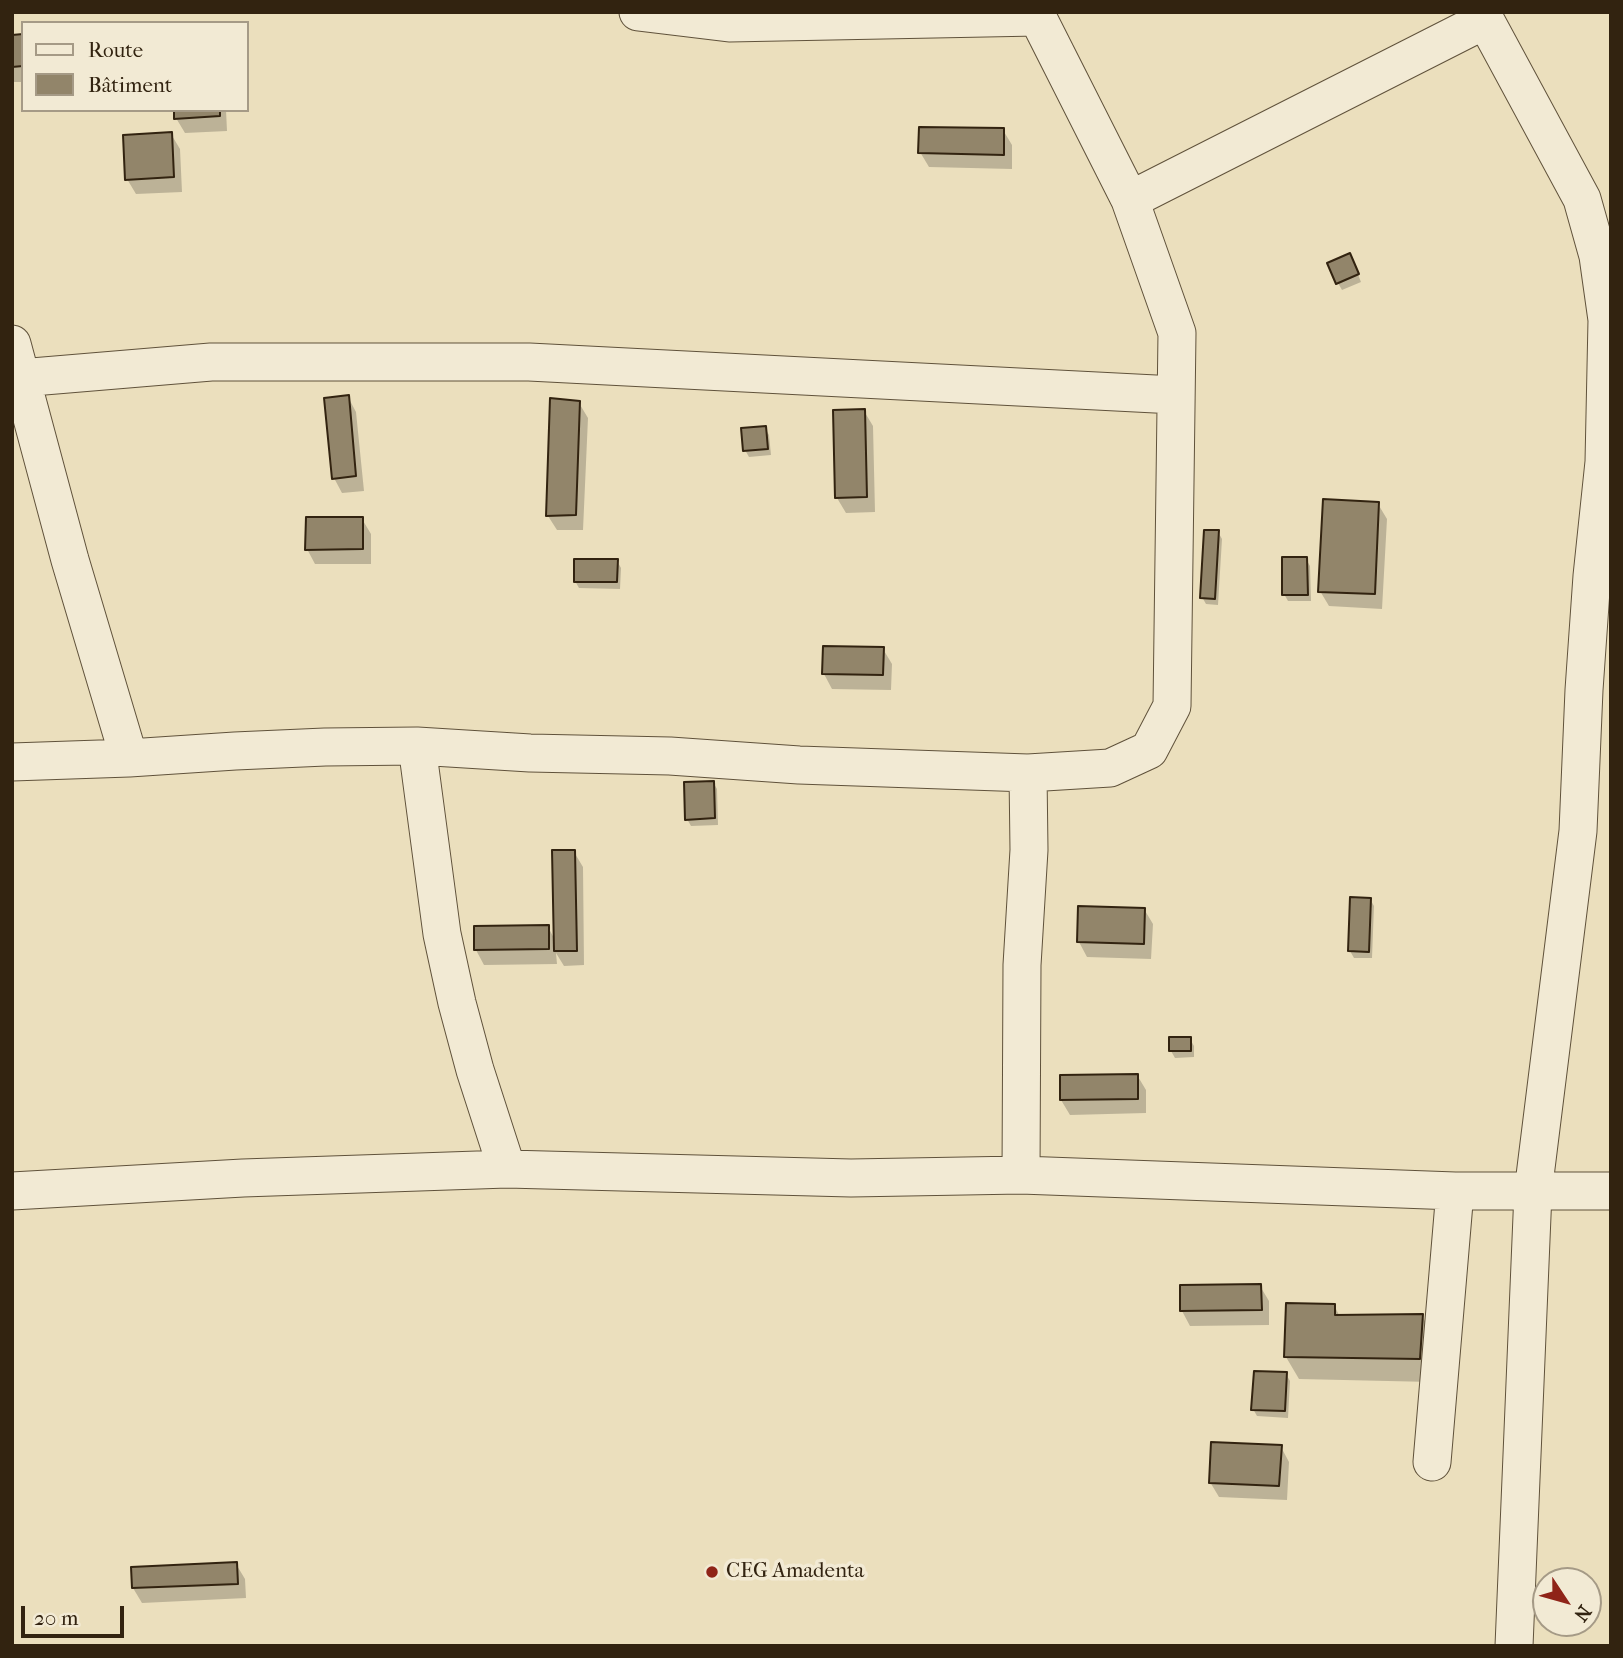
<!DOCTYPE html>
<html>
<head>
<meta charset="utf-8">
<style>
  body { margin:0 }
  #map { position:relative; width:1623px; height:1658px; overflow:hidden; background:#ebdfbd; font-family:"IM FELL French Canon",serif }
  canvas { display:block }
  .frame { position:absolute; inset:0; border:14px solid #322310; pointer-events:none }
  .legend { position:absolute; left:21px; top:21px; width:228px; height:91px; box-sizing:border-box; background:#f2ead4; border:2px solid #a59a86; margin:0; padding:9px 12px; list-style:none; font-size:21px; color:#322310 }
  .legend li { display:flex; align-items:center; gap:14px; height:35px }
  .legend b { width:35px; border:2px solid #a59a86 }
  .north { position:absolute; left:1532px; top:1567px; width:70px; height:70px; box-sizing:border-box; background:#f2ead4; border:2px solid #a59a86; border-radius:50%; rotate:126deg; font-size:19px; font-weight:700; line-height:28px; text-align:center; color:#322310 }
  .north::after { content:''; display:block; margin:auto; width:24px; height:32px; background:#8f2418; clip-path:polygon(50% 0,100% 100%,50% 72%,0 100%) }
  .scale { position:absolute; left:21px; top:1606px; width:103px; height:32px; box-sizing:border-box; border:4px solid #322310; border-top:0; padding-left:9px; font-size:21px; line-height:24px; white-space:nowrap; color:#322310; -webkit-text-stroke:5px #f2ead4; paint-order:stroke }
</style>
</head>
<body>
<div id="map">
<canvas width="1623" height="1658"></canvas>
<div class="frame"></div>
<ul class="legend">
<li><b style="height:9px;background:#f2ead4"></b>Route</li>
<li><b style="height:19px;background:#92856a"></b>Bâtiment</li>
</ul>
<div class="north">N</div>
<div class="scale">20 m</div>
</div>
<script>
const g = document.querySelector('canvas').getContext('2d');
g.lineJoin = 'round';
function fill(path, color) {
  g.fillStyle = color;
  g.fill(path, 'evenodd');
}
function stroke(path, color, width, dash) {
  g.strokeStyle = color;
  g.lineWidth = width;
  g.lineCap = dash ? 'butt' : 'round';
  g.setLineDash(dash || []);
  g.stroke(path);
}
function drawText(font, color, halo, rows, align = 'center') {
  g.font = font + ' "IM FELL French Canon",serif';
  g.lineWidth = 7;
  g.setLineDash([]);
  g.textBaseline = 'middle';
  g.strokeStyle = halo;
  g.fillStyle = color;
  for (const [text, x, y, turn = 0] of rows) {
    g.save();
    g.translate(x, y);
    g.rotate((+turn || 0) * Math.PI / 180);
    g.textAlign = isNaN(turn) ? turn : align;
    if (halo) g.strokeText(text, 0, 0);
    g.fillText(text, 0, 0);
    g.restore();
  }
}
const shadow = new Path2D(`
  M23 36V82H12V37Z
  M176 110H226L227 131 185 133 176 118Z
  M1003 130 1012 145V169L929 167 920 152Z
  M171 134 180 149 182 192 136 194 127 179Z
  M1353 262 1361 282 1342 290 1338 283Z
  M348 397 356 412 364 491 342 493 334 478Z
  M579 403 588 418 583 530H557L548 516Z
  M864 411 873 426 875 512 846 513 837 498Z
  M765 428 769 435 771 455 749 457 745 450Z
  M1378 504 1387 519 1382 609 1329 606 1320 591Z
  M362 519 371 534V564H315L307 549Z
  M1218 532 1222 539 1218 605 1206 604 1202 597Z
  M1306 559 1310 566 1311 601H1288L1284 594Z
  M617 561 621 568 620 589 579 588 575 581Z
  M883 649 892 664 891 690 832 689 824 674Z
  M713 782 717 789 718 825 691 826 687 819Z
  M574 852 583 867 584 965 564 966 556 953 557 964 484 965 476 950 548 927 555 940Z
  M1370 899 1374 906 1372 958H1354L1350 951Z
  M1144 909 1153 924 1151 959 1087 957 1079 942Z
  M1190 1039 1194 1046V1057L1175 1058 1171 1051Z
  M1137 1075 1146 1090V1113L1070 1115 1061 1100Z
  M1260 1286 1269 1301V1325L1190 1326 1182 1311Z
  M1334 1305 1340 1317 1422 1316 1435 1339 1432 1382 1299 1379 1286 1357Z
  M1286 1374 1290 1381 1288 1418 1257 1416 1253 1409Z
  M1281 1447 1289 1462 1287 1500 1219 1497 1210 1482Z
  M236 1564 245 1579 246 1598 142 1603 133 1588Z`);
const building = new Path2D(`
  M23 34V66L12 67V35Z
  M174 110H220V116L174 119Z
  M919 127 1004 128V155L918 153Z
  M172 132 174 177 125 180 123 135Z
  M1350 253 1359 274 1336 284 1327 263Z
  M349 395 356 476 332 479 324 398Z
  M550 398 580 401 576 515 546 516Z
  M865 409 867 497 835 498 833 410Z
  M766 426 768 449 743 451 741 428Z
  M1323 499 1379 502 1375 594 1318 592Z
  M306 517H363V549L305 550Z
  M1204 530H1219L1215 599 1200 598Z
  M1282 557H1307L1308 595H1282Z
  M574 559H618L617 582H574Z
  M823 646 884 647 883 675 822 674Z
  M714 781 715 818 685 820 684 782Z
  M552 850H575L577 951H554Z
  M1350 897 1371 898 1369 952 1348 951Z
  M1078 906 1145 908 1144 944 1077 942Z
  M549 925V949L474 950V926Z
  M1169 1037H1191V1051H1169Z
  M1138 1074V1099L1060 1100V1075Z
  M1261 1284 1262 1310 1180 1311V1285Z
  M1286 1303 1335 1304V1315L1423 1314 1420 1359 1284 1357Z
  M1254 1371 1287 1372 1285 1411 1251 1410Z
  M1211 1442 1282 1445 1279 1486 1209 1483Z
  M237 1562 238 1584 132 1588 131 1567Z`);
const minor = new Path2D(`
  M638 12 729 23 1037 17
  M1481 12 1582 199 1598 256 1607 320 1604 462 1592 576 1584 690 1578 831 1533 1192 1514 1646
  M1130 200 1485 20
  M12 344 70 560 129 758
  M20 378 211 362H529L1175 395
  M417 746 442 934 457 1003 475 1070 507 1169
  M12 762 129 758 235 751 325 747 417 746 530 753 670 756 799 765 1028 773
  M1021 1175 1022 965 1029 850 1028 773 1110 768 1149 750 1172 706 1177 333 1130 200 1035 12
  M12 1191 243 1178 507 1169 851 1178 1021 1175 1455 1191H1611
  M1432 1462 1455 1191`);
const markers = [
  [712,1572,7,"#8f2418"]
];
const poiNames = [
  ["CEG Amadenta",726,1572]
];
fill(shadow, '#0003');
fill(building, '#92856a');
stroke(building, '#322310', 2);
stroke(minor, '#60523b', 39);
stroke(minor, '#f2ead4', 37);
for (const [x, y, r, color] of markers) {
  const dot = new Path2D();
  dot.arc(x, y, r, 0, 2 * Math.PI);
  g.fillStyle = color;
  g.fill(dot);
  stroke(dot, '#f2ead4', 2.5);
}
drawText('21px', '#322310', '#f2ead4', poiNames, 'left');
</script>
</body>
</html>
